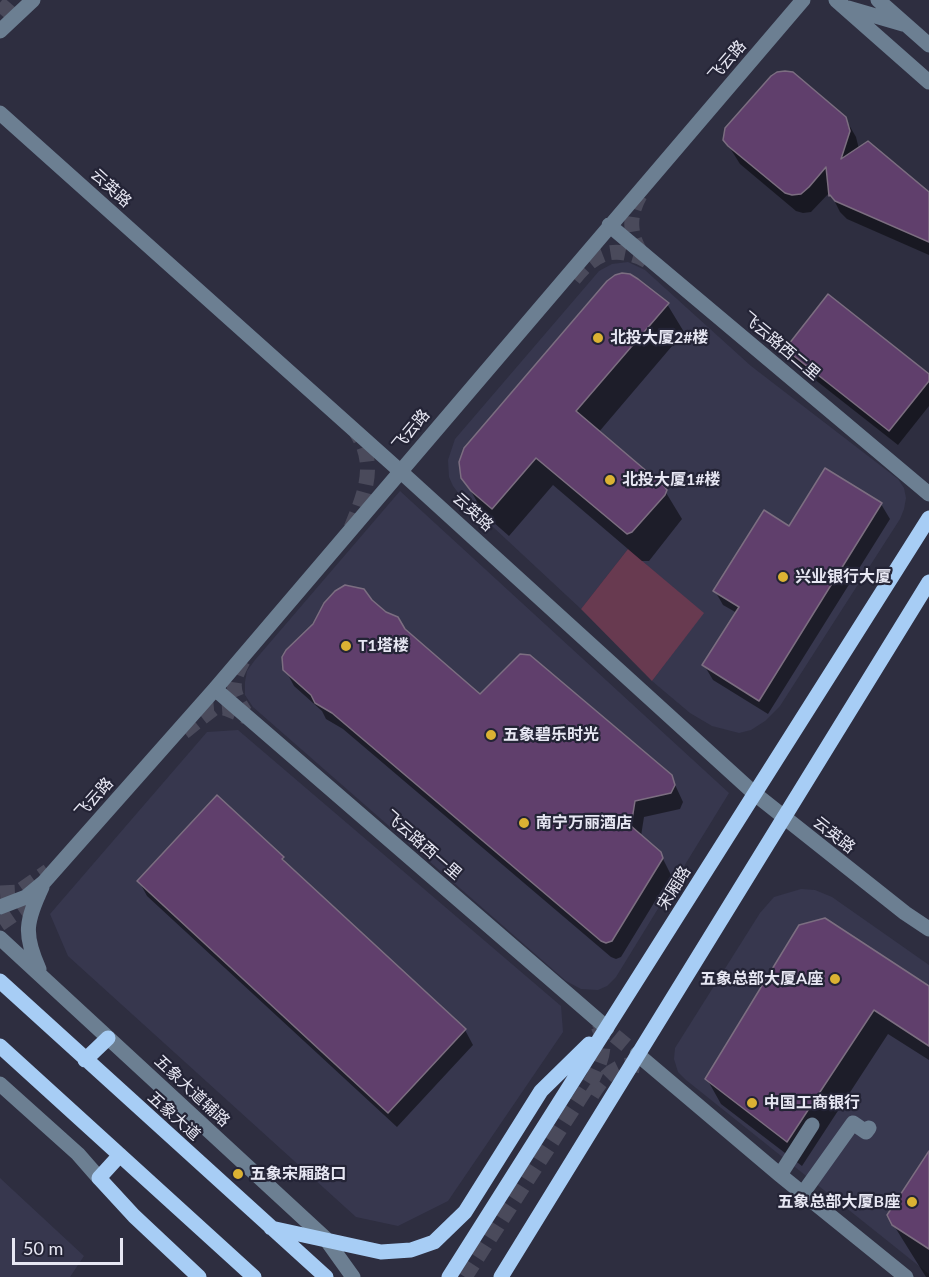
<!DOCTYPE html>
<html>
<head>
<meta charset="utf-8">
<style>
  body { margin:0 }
  #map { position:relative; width:929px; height:1277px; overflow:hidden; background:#2e2e40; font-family:Lato,sans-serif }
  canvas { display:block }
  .scale { position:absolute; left:12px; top:1238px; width:111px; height:27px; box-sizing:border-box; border:3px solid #e7e7f3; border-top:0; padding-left:8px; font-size:18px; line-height:21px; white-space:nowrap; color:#e7e7f3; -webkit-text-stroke:4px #242436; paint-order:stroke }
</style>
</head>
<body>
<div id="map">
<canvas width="929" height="1277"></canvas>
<div class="scale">50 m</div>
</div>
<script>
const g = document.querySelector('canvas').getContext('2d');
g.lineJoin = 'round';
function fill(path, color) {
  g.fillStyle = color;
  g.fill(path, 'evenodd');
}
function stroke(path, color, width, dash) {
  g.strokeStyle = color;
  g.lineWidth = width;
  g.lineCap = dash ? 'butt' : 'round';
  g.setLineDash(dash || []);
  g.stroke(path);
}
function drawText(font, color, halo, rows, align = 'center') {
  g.font = font + ' Lato,"Noto Sans SC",sans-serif';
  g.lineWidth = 4.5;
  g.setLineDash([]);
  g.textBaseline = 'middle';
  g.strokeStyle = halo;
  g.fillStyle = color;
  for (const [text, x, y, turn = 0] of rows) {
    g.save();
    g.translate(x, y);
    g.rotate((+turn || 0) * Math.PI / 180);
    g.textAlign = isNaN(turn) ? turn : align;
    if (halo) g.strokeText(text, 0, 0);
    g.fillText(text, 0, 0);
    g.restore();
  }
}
const built = new Path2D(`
  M628 262 645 270 751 366 898 479 904 488 906 498 904 509 900 519 780 706 765 721 751 730 739 733 712 726 690 713 652 681 703 613 628 549 581 609 463 499 453 486 449 477 448 460 455 439 599 271 612 264Z
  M400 491 729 793 616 977 607 986 598 990 581 989 566 981 253 707 245 695V682L247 671 255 660Z
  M238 730 561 1006 563 1032 448 1201 398 1226 356 1217 68 956 50 914 207 732Z
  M801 889 815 890 832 897 929 965V1274L686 1080 678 1072 674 1059 675 1048 760 913 774 897Z
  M0 1178 84 1256 70 1277H0Z`);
const green = new Path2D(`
  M628 549 704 613 652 681 581 609Z`);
const shadow = new Path2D(`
  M845 118 856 137 859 149 929 194V255L847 219 840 212 830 192 811 212 803 213 796 211 740 164 725 140Z
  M667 304 684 332 598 433 665 491 682 519 649 561H642L553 485 509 536 484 514 467 484Z
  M787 349 929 376V406L898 445 795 364Z
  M881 504 890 519 768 714 713 680 704 665 737 613 723 605 715 591Z
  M371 601 480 696 671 776 683 802 680 809 644 817 641 836 660 853 671 875 621 957 616 959 611 957 343 729 326 719 322 711 294 686 285 669Z
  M283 858 289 868 465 1030 473 1045 397 1127 147 896 139 881Z
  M800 926 929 988V1060L888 1034 802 1166 721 1104 707 1079Z
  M929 1164V1277H926L893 1224Z`);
const building = new Path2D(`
  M785 71 793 72 846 117 850 131 841 159 868 141 929 192V242L835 201 830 195 829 196 826 167 809 187 801 194 792 195 785 193 728 146 723 140 725 128 771 76 777 72Z
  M622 273 630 274 638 279 669 303 576 411 664 486 667 490 665 495 632 532 627 534 536 458 492 509 471 491 461 478 459 462 464 448 607 281 615 275Z
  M828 294 929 374V381L889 431 785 349Z
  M825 468 882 503 759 701 702 665 739 607 713 591 764 510 789 526Z
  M345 585 364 589 372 600 386 612 398 617 405 629 480 694 520 654 530 655 672 775 675 785 671 793 635 801 631 826 661 852 663 858 612 941 606 943 601 941 332 713 315 703 311 695 283 670 282 657 286 650 313 624 324 603 335 591Z
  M217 795 284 857 282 859 466 1029 388 1113 137 881Z
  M825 918 929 986V1046L874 1010 787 1142 705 1079 799 925Z
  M929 1151V1249L892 1225 887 1215Z`);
const minorTunnel = new Path2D(`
  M0 14 12 0
  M641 253C628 232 629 213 642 192
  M574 279C589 261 604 247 629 254 637 256 644 258 651 264
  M351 528C364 495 378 465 356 432
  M243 661C231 684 231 690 245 712
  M184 732 213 709 225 708 246 717
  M0 893 18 892 48 871
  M0 924 32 902 40 893
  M597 1021 645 1061
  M592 1095C604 1076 618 1060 642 1066
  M465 1277 593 1078C601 1060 608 1046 598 1026`);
const minor = new Path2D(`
  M836 0 929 82
  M878 0 929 45
  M848 8 903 24
  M0 31 33 0
  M0 113 400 471 755 794 905 913 929 929
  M609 225 929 494
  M215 689 607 1028
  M0 907 26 897 44 882 215 689 803 0
  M0 938 325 1238 353 1277
  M39 969C23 934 26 921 42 887
  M637 1054 780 1175 906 1277
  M0 1084 78 1154 99 1178
  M780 1175 812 1125
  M803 1193 853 1123 866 1132 869 1128`);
const major = new Path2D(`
  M0 981 326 1277
  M0 1046 254 1277
  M85 1060 108 1038
  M120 1155 99 1178 134 1216 199 1277
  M271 1228 381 1252 411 1250 434 1242 465 1212 541 1091 589 1044
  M449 1277 929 518
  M501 1277 929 582`);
const markers = [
  [598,338,6,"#dbb233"],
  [610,480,6,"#dbb233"],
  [783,577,6,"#dbb233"],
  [346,646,6,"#dbb233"],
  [491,735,6,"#dbb233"],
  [524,823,6,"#dbb233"],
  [835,979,6,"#dbb233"],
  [752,1103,6,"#dbb233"],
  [238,1174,6,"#dbb233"],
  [912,1202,6,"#dbb233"]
];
const streetNames = [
  ["飞云路",727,61,-49],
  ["云英路",111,188,42],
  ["飞云路西二里",781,346,40],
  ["飞云路",411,430,-50],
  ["云英路",473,512,42],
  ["飞云路",94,798,-48],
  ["云英路",834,835,38],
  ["飞云路西一里",423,845,41],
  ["宋厢路",674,888,-58],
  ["五象大道辅路",192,1091,43],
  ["五象大道",174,1116,42]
];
const poiNames = [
  ["北投大厦2#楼",610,338],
  ["北投大厦1#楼",622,480],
  ["兴业银行大厦",795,577],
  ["T1塔楼",358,646],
  ["五象碧乐时光",503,735],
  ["南宁万丽酒店",536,823],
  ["五象总部大厦A座",823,979,"right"],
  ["中国工商银行",764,1103],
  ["五象宋厢路口",250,1174],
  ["五象总部大厦B座",900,1202,"right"]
];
fill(built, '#37374e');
fill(green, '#683a50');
fill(shadow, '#0007');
fill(building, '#603f6c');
stroke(building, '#7c6e81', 1.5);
stroke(minorTunnel, '#4a4a5b', 15, [15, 8]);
stroke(minor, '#6c7f92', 15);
stroke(major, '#a7cdf5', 15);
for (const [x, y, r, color] of markers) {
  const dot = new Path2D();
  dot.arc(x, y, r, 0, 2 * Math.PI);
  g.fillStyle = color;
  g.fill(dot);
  stroke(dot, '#242436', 2);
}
drawText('16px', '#e7e7f3', '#242436', streetNames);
drawText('bold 16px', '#e7e7f3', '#242436', poiNames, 'left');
</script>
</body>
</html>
